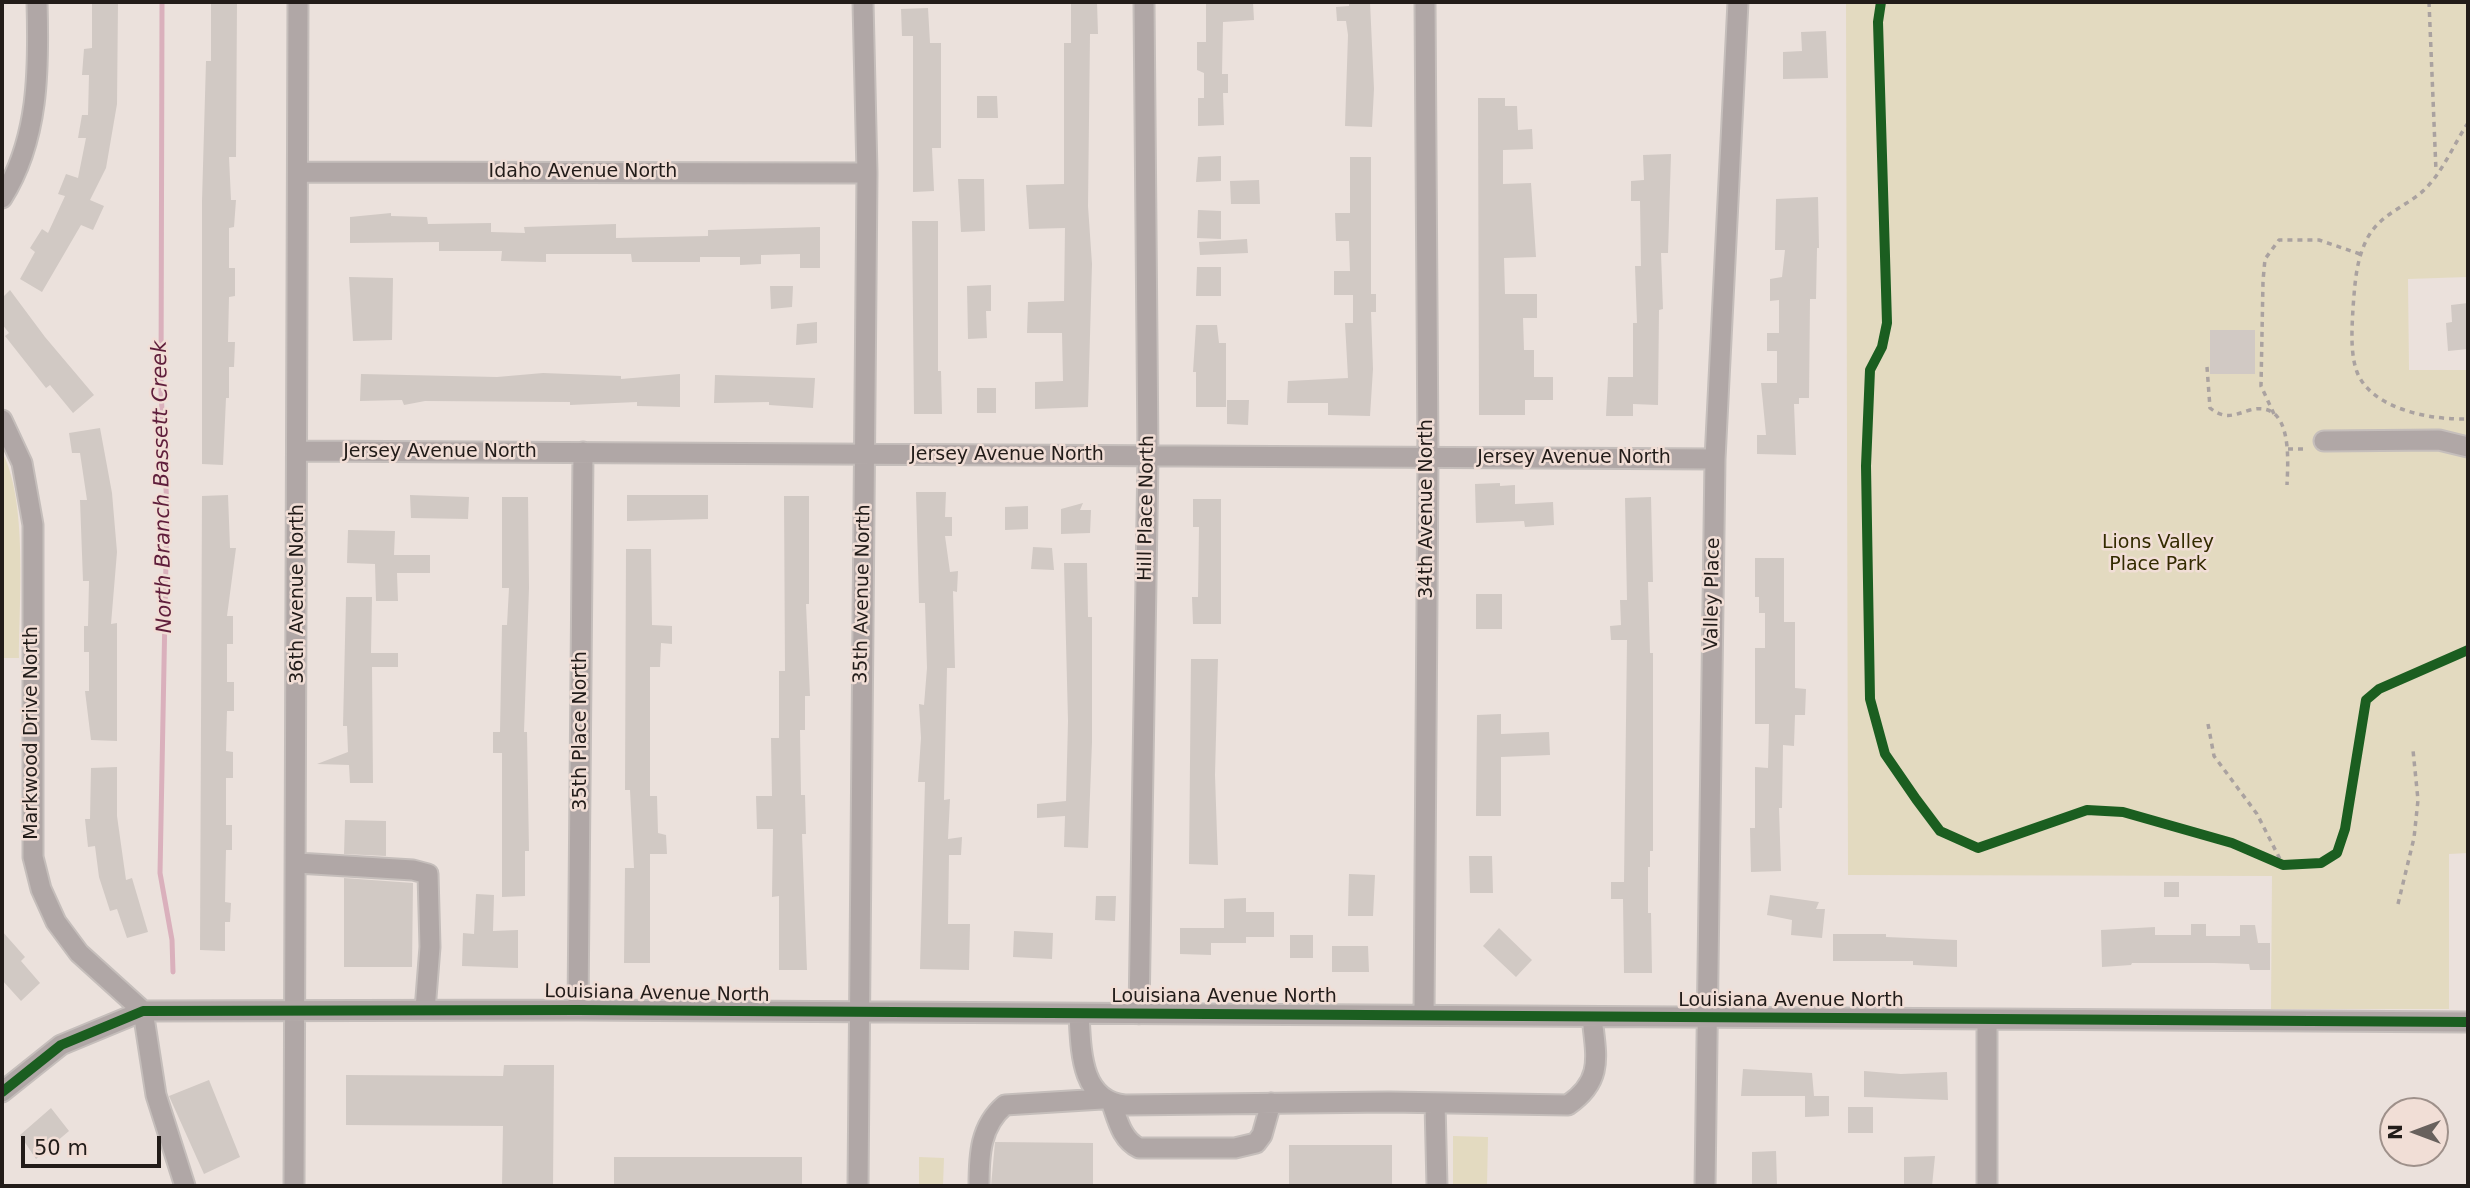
<!DOCTYPE html>
<html>
<head>
<meta charset="utf-8">
<style>
  body { margin:0 }
  #map { position:relative; width:2470px; height:1188px; overflow:hidden; background:#ebe1dc; font-family:"DejaVu Sans",sans-serif }
  canvas { display:block }
  .frame { position:absolute; inset:0; border:4px solid #221c19; pointer-events:none }
  .north { position:absolute; left:2379px; top:1097px; width:70px; height:70px; box-sizing:border-box; background:#f1ded6; border:2px solid #9e908a; border-radius:50%; rotate:270deg; font-size:19px; font-weight:700; line-height:28px; text-align:center; color:#221c19 }
  .north::after { content:''; display:block; margin:auto; width:24px; height:32px; background:#68615d; clip-path:polygon(50% 0,100% 100%,50% 72%,0 100%) }
  .scale { position:absolute; left:21px; top:1136px; width:140px; height:32px; box-sizing:border-box; border:4px solid #221c19; border-top:0; padding-left:9px; font-size:21px; line-height:24px; white-space:nowrap; color:#221c19; -webkit-text-stroke:5px #f1ded6; paint-order:stroke }
</style>
</head>
<body>
<div id="map">
<canvas width="2470" height="1188"></canvas>
<div class="frame"></div>
<div class="north">N</div>
<div class="scale">50 m</div>
</div>
<script>
const g = document.querySelector('canvas').getContext('2d');
g.lineJoin = 'round';
function fill(path, color) {
  g.fillStyle = color;
  g.fill(path, 'evenodd');
}
function stroke(path, color, width, dash) {
  g.strokeStyle = color;
  g.lineWidth = width;
  g.lineCap = dash ? 'butt' : 'round';
  g.setLineDash(dash || []);
  g.stroke(path);
}
function drawText(font, color, halo, rows, align = 'center') {
  g.font = font + ' "DejaVu Sans",sans-serif';
  g.lineWidth = 5;
  g.setLineDash([]);
  g.textBaseline = 'middle';
  g.strokeStyle = halo;
  g.fillStyle = color;
  for (const [text, x, y, turn = 0] of rows) {
    g.save();
    g.translate(x, y);
    g.rotate((+turn || 0) * Math.PI / 180);
    g.textAlign = isNaN(turn) ? turn : align;
    if (halo) g.strokeText(text, 0, 0);
    g.fillText(text, 0, 0);
    g.restore();
  }
}
const green = new Path2D(`
  M1846 2H2468V277L2408 279 2409 370H2468V853L2449 854V1009H2271L2272 876 1848 875Z
  M2 452C28 500 19 603 19 658H2Z
  M1453 1136 1488 1137 1487 1186H1453Z
  M919 1157 944 1158 943 1186H919Z`);
const stream = new Path2D(`
  M162 2 161 391 167 508 160 873 172 940 173 972`);
const building = new Path2D(`
  M92 2H118L117 104 106 168 90 200 104 206 93 230 81 225 42 292 20 279 35 252 30 248 42 229 48 233 65 196 58 194 66 174 78 178 86 138H78L82 115H88L89 75H82L84 49 92 48Z
  M211 2H237L236 157H229L231 200H236L234 227 229 228V268H235V296L229 297 228 342H235L234 367H229V398H226L223 465 202 464V201L206 61H211Z
  M1071 2H1097L1098 34H1090L1088 206 1092 264 1088 407 1035 409V382L1063 381 1062 333H1027L1028 302 1064 301 1065 228 1029 229 1026 185 1064 184V43H1071Z
  M1206 2H1253L1254 20 1223 22 1222 74H1228V93H1223L1224 125 1198 126V98H1204V73L1197 70V42H1206Z
  M1349 2H1370L1374 89 1372 127 1345 126 1348 35 1346 21H1337L1336 7 1349 6Z
  M928 8 930 43H941V148H932L934 191 913 192V36H902L901 9Z
  M1826 31 1828 78 1783 79V52L1802 51 1801 32Z
  M977 96H997L998 118H977Z
  M1478 98H1505V106H1517L1518 130 1532 129 1533 149 1503 150V184L1531 183 1536 257 1504 258 1505 294H1537V318H1523L1524 350H1534V377H1553V400H1525V415H1479Z
  M1671 154 1668 253H1661L1663 309 1659 310 1658 405 1633 404V416H1606L1608 377H1633V323H1637L1635 266H1641L1640 201H1631V181L1644 180 1643 155Z
  M1221 156V181L1196 182 1198 157Z
  M1350 157H1371V294H1376V312H1371L1373 369 1370 416 1328 415V403H1287L1288 381 1348 378 1345 323H1353V295H1334V271H1350L1349 241H1336L1335 213H1350Z
  M958 179H984L985 231 961 232Z
  M1259 180 1260 204H1231L1230 181Z
  M1818 197 1819 248H1817L1816 299H1810L1809 398H1799V404H1794L1796 455 1757 454V435H1766L1761 383H1777V351H1767V333H1779V300L1770 301V279L1782 277 1785 250H1775L1776 199Z
  M1198 210 1221 211V239L1197 238Z
  M391 213V216L427 217 428 224 491 223V232L525 233 524 227 616 224V238L708 236V230L820 227V268H800V254L761 255V264L740 265V257H700V262H632L631 254H546V262L501 261 502 251H439V242L350 243V217Z
  M912 221H938V371H941L942 414H914Z
  M1247 239 1248 253 1200 255 1199 242Z
  M1197 267H1221V296H1196Z
  M349 277 393 278 392 340 353 341Z
  M991 285V311H986L987 338 968 339 967 286Z
  M770 286H793L792 307 771 309Z
  M10 290 45 337 94 395 73 413 50 385 46 388 5 336 9 333 2 324V298Z
  M2468 303V349L2448 351 2446 323 2452 322 2451 305Z
  M817 322V343L796 345 797 324Z
  M1196 325H1217L1219 343H1226V407H1196V372H1193Z
  M2210 330H2255V374H2210Z
  M543 373 621 376V379L680 374V407L637 406V402L570 405V402L425 401 404 405 402 400 360 401 361 374 497 377Z
  M715 375 815 378 813 408 769 405V402L714 403Z
  M977 388H996V413H977Z
  M1227 400H1249L1248 425 1227 424Z
  M100 428 112 493 117 552 111 624 117 623V741L91 740 85 691H89V652H84V626H88L89 581H83L80 500H87L80 453H72L69 433Z
  M1500 483V486L1515 485V504L1553 502 1554 525 1525 527 1524 521 1476 523 1475 484Z
  M916 492H946L945 517H952V536H945L950 572 958 571 957 592 953 591 955 668H947L944 800 950 799 948 839 962 837 961 855H949L948 924H970L969 970 920 969 925 782H918L921 738 919 704 924 705 927 668 925 603H919Z
  M228 495 230 548H236L227 616H233V644H227V682H234V711H227L226 751 233 752V778H226V825H232V850H226L225 902 231 903 230 922H225V951L200 950 202 496Z
  M410 495 469 497 468 519 411 518Z
  M627 495H708V519L627 521Z
  M784 496H809V604H806L810 696H805V730H800L801 795H805L806 834H802L807 970H779V896L772 897 773 829H757L756 796H772L771 738H779V671H785Z
  M502 497H528L529 588 524 732H527L529 851H525V896L502 897V753H493V732H500L502 625H507L509 588H502Z
  M1651 497 1653 582H1648L1650 653H1653V851H1650V867H1648V913H1651L1652 973H1624L1623 899H1611V882H1624L1627 640H1611L1610 626 1621 625 1620 600H1627L1625 498Z
  M1193 499H1221V624H1193L1192 597H1198L1199 527H1193Z
  M1083 503 1080 510H1091L1090 533 1061 534V509Z
  M1028 506V529L1005 530V507Z
  M348 530 395 531 394 555H430V573H397L398 601H376L375 564 347 563Z
  M1033 547 1052 548 1054 570 1031 569Z
  M626 549H651L652 625 672 626V644L661 643 660 667H650V796H657L658 833 666 835 667 854H650V963H624L625 868H634L630 790H625Z
  M1755 558H1784V622H1795V688L1806 689 1805 715H1795L1794 746 1783 745 1782 808H1779L1781 871 1751 872 1750 828H1755V767L1768 768 1769 724H1755V648H1765V613H1759V597H1755Z
  M1064 563H1087L1088 617H1092V742L1088 848 1064 847 1065 816 1037 818V804L1066 801 1068 721Z
  M1476 594H1502V629H1476Z
  M346 597H372L371 653H398V667H372L373 783H350L349 765 317 764 348 752 347 726H343Z
  M1191 659H1218L1215 775 1218 865 1189 864Z
  M1501 714V734L1549 732 1550 755 1501 757V816H1476L1477 715Z
  M117 767V816L126 880 132 878 148 932 127 938 117 909 110 911 99 877 95 846 88 847 85 819H90L91 768Z
  M345 820 386 821V856L344 854Z
  M1469 856H1492L1493 893H1470Z
  M1349 874 1375 875 1373 916H1348Z
  M344 878 413 883 412 967H344Z
  M2164 882H2179V897H2164Z
  M476 894 494 895 493 931 518 930V968L462 966 463 933 474 934Z
  M1770 895 1819 902 1816 909H1825L1822 938 1791 935 1792 920 1767 915Z
  M1096 896H1116L1115 921 1095 920Z
  M1246 898V912H1274V937H1246V943H1211V955L1180 954V928H1224V899Z
  M2191 924H2206V936H2240V925H2255L2258 943H2270V970H2250L2249 964 2214 963H2132L2131 965 2102 967 2101 930 2155 927V935H2191Z
  M1499 928 1532 960 1516 977 1483 946Z
  M2 931 25 957 21 961 40 983 21 1001 2 980Z
  M1014 931 1053 933 1052 959 1013 957Z
  M1833 934H1886V937L1957 940V967L1913 965V961H1833Z
  M1290 935H1313V958H1290Z
  M1332 946H1368L1369 972H1332Z
  M504 1065H554L553 1186H502L503 1126 346 1125V1075L503 1076Z
  M1743 1069 1812 1073 1814 1096H1829V1116L1805 1117V1096H1741Z
  M1864 1071 1901 1074 1947 1072 1948 1100 1864 1097Z
  M209 1080 240 1157 204 1174 169 1096Z
  M1848 1107H1873V1133H1848Z
  M51 1108 69 1131 36 1159 20 1135Z
  M995 1142 1093 1143V1186H991Z
  M1289 1145H1392V1186H1289Z
  M1776 1151 1777 1186H1752V1152Z
  M1935 1156 1932 1186H1904V1157Z
  M614 1157H802V1186H614Z`);
const path = new Path2D(`
  M2429 2 2436 171
  M2468 123C2455 142 2444 169 2428 186 2410 206 2383 211 2368 237 2356 259 2355 283 2353 308 2352 328 2350 353 2357 372 2372 410 2432 420 2468 419
  M2207 367 2210 408C2225 420 2234 415 2250 410 2293 399 2288 460 2287 485
  M2274 414 2261 386 2263 281 2265 259 2279 240H2319L2360 254
  M2288 449H2307
  M2208 724 2214 756 2257 814 2283 865
  M2398 904 2414 838 2418 800 2413 750`);
const minor = new Path2D(`
  M300 172 867 173
  M2 198C39 140 39 69 37 2
  M2 420 22 463 33 525V857L41 889 56 922 79 953 143 1011 156 1095 185 1186
  M2324 441 2439 440 2468 447
  M299 451 1715 459
  M297 863 413 870 428 874 430 947 425 1010
  M578 1010 583 452
  M1079 1014C1081 1049 1080 1101 1125 1105L1389 1102 1568 1105C1604 1080 1596 1056 1592 1017
  M1139 1014 1148 456 1144 2
  M1424 1015 1428 458 1425 2
  M1987 1020V1186
  M2 1092 61 1045 143 1011 578 1010 2468 1022
  M1435 1103 1437 1186
  M1112 1104C1118 1121 1122 1140 1139 1148H1235L1256 1143 1262 1135 1271 1103
  M294 1186 298 2
  M858 1186 867 173 863 2
  M979 1186C979 1155 980 1126 1005 1105L1102 1099
  M1705 1186 1715 459 1738 2`);
const cycleway = new Path2D(`
  M1881 2 1878 22 1887 323 1882 347 1870 370 1866 466 1870 699 1885 754 1916 799 1940 831 1978 848 2087 810 2123 812 2232 843 2283 865 2321 863 2337 853 2345 829 2366 700 2379 689 2468 650
  M2 1092 61 1045 143 1011 578 1010 2468 1022`);
const streetNames = [
  ["Idaho Avenue North",583,172],
  ["Jersey Avenue North",440,452],
  ["Jersey Avenue North",1007,455],
  ["Jersey Avenue North",1574,458],
  ["Hill Place North",1147,508,-89],
  ["34th Avenue North",1427,509,-90],
  ["36th Avenue North",298,594,-90],
  ["35th Avenue North",863,594,-89],
  ["Valley Place",1713,594,-89],
  ["35th Place North",581,731,-90],
  ["Markwood Drive North",32,733,-90],
  ["Louisiana Avenue North",657,994,1],
  ["Louisiana Avenue North",1224,997],
  ["Louisiana Avenue North",1791,1001]
];
const parkNames = [
  ["Lions Valley",2158,543],
  ["Place Park",2158,565]
];
const waterNames = [
  ["North Branch Bassett Creek",163,487,-91]
];
fill(green, '#e3dac0');
stroke(stream, '#dab0bc', 5);
fill(building, '#d1c9c4');
stroke(minor, '#c5bebb', 23);
stroke(path, '#aaa2a0', 3.5, [5, 5]);
stroke(minor, '#b0a7a6', 19);
stroke(cycleway, '#1b5e20', 10);
drawText('19px', '#221c19', '#f1ded6', streetNames);
drawText('19px', '#332b00', '#f1ded6', parkNames);
drawText('italic 21px', '#5f1e3b', '#f1ded6', waterNames);
</script>
</body>
</html>
